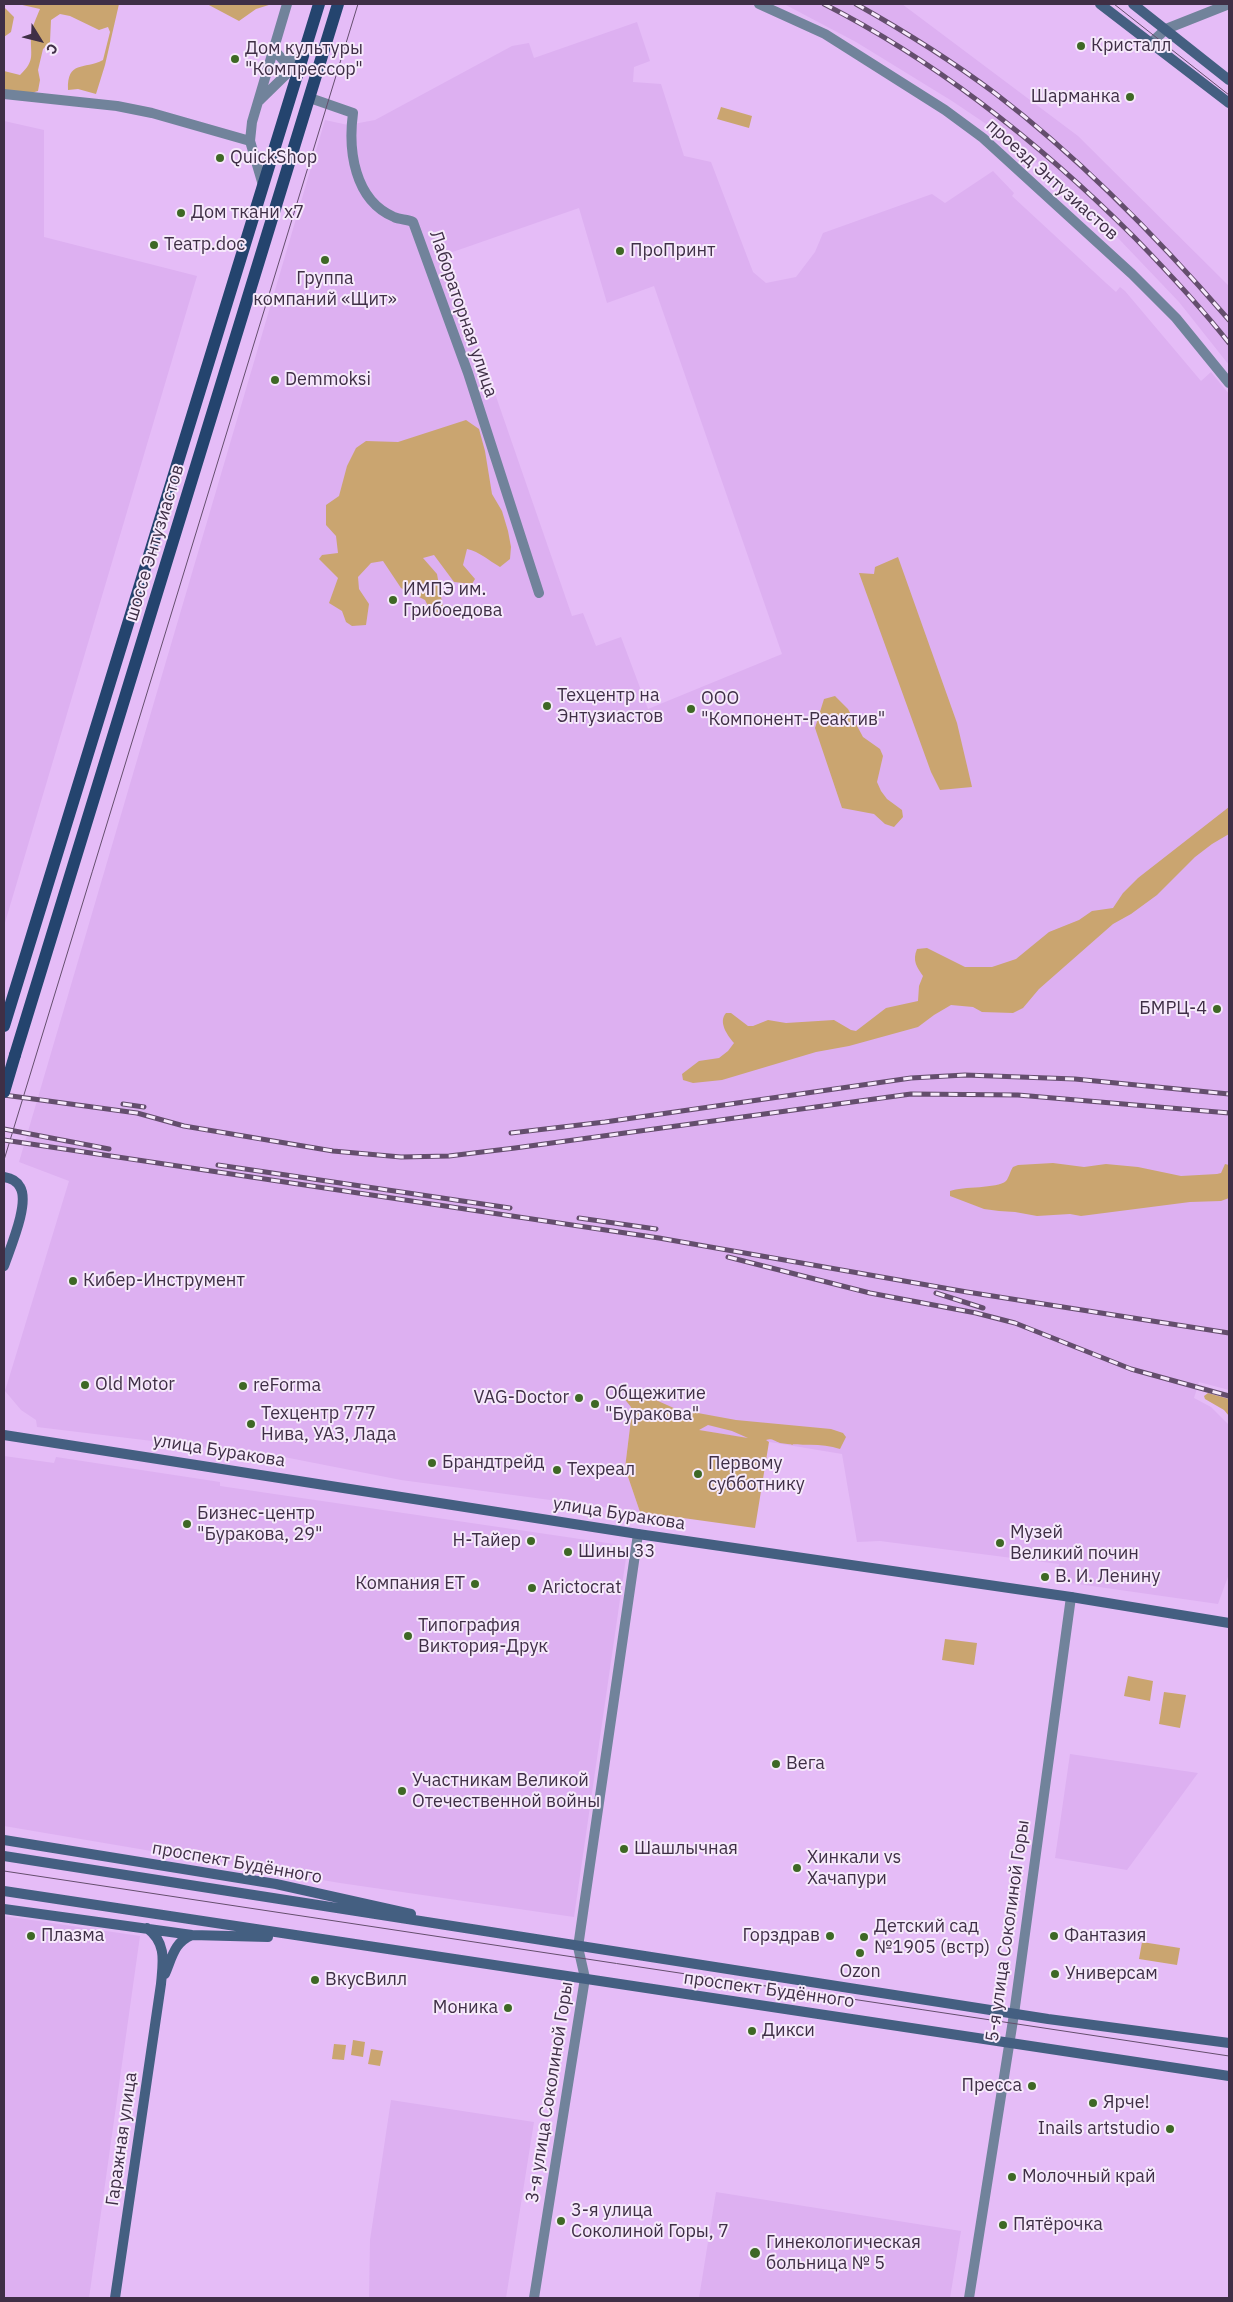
<!DOCTYPE html>
<html>
<head>
<meta charset="utf-8">
<style>
  body { margin:0 }
  #map { position:relative; width:1233px; height:2302px; overflow:hidden; background:#e5bcf7; font-family:"IBM Plex Sans",sans-serif }
  canvas { display:block }
  .frame { position:absolute; inset:0; border:5px solid #3f2f46; pointer-events:none }
  .north { position:absolute; left:15px; top:15px; width:50px; height:50px; -webkit-text-stroke:4px #f6e9fb; paint-order:stroke; rotate:126deg; font-size:14px; font-weight:700; line-height:20px; text-align:center; color:#3f2f46 }
  .north::after { content:''; display:block; margin:auto; width:18px; height:22px; background:#3f2f46; clip-path:polygon(50% 0,100% 100%,50% 72%,0 100%) }
</style>
</head>
<body>
<div id="map">
<canvas width="1233" height="2302"></canvas>
<div class="frame"></div>
<div class="north">С</div>
</div>
<script>
const g = document.querySelector('canvas').getContext('2d');
g.lineJoin = 'round';
function fill(path, color) {
  g.fillStyle = color;
  g.fill(path, 'evenodd');
}
function stroke(path, color, width, dash) {
  g.strokeStyle = color;
  g.lineWidth = width;
  g.lineCap = dash ? 'butt' : 'round';
  g.setLineDash(dash || []);
  g.stroke(path);
}
function drawText(font, color, halo, rows, align = 'center') {
  g.font = font + ' "IBM Plex Sans",sans-serif';
  g.lineWidth = 4;
  g.setLineDash([]);
  g.textBaseline = 'middle';
  g.strokeStyle = halo;
  g.fillStyle = color;
  for (const [text, x, y, turn = 0] of rows) {
    g.save();
    g.translate(x, y);
    g.rotate((+turn || 0) * Math.PI / 180);
    g.textAlign = isNaN(turn) ? turn : align;
    if (halo) g.strokeText(text, 0, 0);
    g.fillText(text, 0, 0);
    g.restore();
  }
}
const built = new Path2D(`
  M784 4H902L1078 136 1229 286V365L1179 302 1118 238 1052 175 1001 134 952 101 856 42Z
  M637 22 650 61 634 67 633 82 661 84 684 156 711 162 753 272 766 283 796 277 815 252 823 233 932 194 945 203 993 171 1014 193 1012 196 1106 283 1116 292 1120 287 1125 291 1201 381 1211 372 1229 394V1390L1199 1382 1194 1398 1211 1407 1229 1425V1574L1218 1604 1057 1581 1059 1564 880 1541 857 1542 842 1454 631 1419 625 1468 640 1512 401 1480 284 1457 37 1427 36 1420 21 1410 5 1391 69 1181 19 1162 325 120 348 125 375 120 512 46 529 43 534 58ZM579 208 607 303 654 286 782 654 648 709 621 637 596 646 583 613 572 616 491 382 444 255Z
  M4 121 44 130V237L197 276 4 926Z
  M4 1456 54 1463 56 1457 220 1482V1486L614 1544 627 1551 574 1917 340 1883 4 1826Z
  M1070 1754 1198 1773 1127 1870 1055 1858Z
  M4 1916 140 1936 89 2298H4Z
  M391 2100 534 2122 506 2298H369L370 2240Z
  M716 2192 961 2231 950 2298H699Z`);
const green = new Path2D(`
  M18 4H119L105 65 96 94 78 89 68 90C67 60 84 70 103 60L110 32 108 27 99 30 70 16 60 14 51 20 50 42 43 49 38 70 40 80 38 91 28 94 4 91V71L20 75C36 60 30 55 31 35 32 27 37 16 40 9Z
  M207 4H272L256 9 239 21Z
  M4 7 14 17 11 32 4 37Z
  M721 107 752 116 749 128 717 119Z
  M466 420 479 429 485 451 492 494 502 511 508 531 511 547 510 559 500 567C488 560 480 552 467 549L463 565 475 579 472 584 454 582 434 555 423 558 437 574 444 613 431 612 425 600 401 588 383 561 371 563 358 577 359 589 369 604 366 625 352 626 346 622 342 611 329 603 338 578 319 559 322 555 338 553 336 536 326 525V505L339 496 347 466 356 448 366 441 398 442Z
  M898 557 957 723 972 787 940 790 931 772 859 573 874 574 875 567Z
  M835 696 848 709 863 737 880 749 883 756 877 782 881 791 887 799 902 810 903 817 894 827 885 824 874 814 842 808 815 728 824 699Z
  M1229 807V834L1212 844 1195 857 1157 895 1131 914 1113 924 1039 989 1023 1008 1013 1013 982 1012 973 1007 951 1005 934 1015 918 1027 849 1046 816 1052 722 1080 693 1083 683 1080 682 1074 699 1061 719 1058 728 1051 734 1043C727 1035 718 1022 726 1013H731L748 1026H753L768 1020 786 1023 834 1020 851 1030 856 1031 886 1008 918 1001 919 986 923 976C917 967 912 961 917 949L927 948 965 967H992L1016 959 1049 932 1079 920 1092 911 1113 908 1123 893 1138 878Z
  M1053 1163 1084 1167 1106 1164 1138 1167 1181 1176 1217 1174 1221 1173 1225 1164 1229 1165V1198L1221 1201 1190 1202 1081 1216 1070 1214 1037 1216 1015 1212 999 1211 984 1209 950 1196V1191C963 1186 997 1189 1006 1181 1009 1178 1010 1171 1013 1167L1018 1165Z
  M626 1392 649 1397 676 1409 736 1420 831 1429 843 1433 846 1437 840 1449C821 1442 800 1447 780 1443 774 1441 772 1438 766 1440L769 1442 755 1528 640 1512 625 1468 631 1419H634L631 1407 623 1397ZM708 1425 732 1431 748 1438 699 1430Z
  M1208 1393 1229 1399V1416L1224 1410 1205 1399 1204 1396Z
  M945 1639 977 1643 974 1665 942 1660Z
  M1128 1676 1153 1681 1150 1701 1124 1696Z
  M1164 1692 1186 1695 1180 1728 1159 1724Z
  M1142 1942 1180 1948 1177 1965 1139 1959Z
  M353 2040 365 2042 363 2057 351 2055Z
  M334 2044 346 2045 344 2060 332 2059Z
  M371 2049 383 2051 380 2066 368 2064Z`);
const street = new Path2D(`
  M759 4 825 34 945 110 983 138 1132 274 1176 318 1229 383
  M1151 43 1166 29 1229 4
  M275 45 276 52 283 60 294 61 302 56
  M4 94 117 106 152 113 250 141
  M310 98 353 113C348 150 354 200 394 217 400 220 407 219 413 222L468 373 539 593
  M259 101 302 59
  M263 185 250 141 252 122 287 4
  M534 2298 585 1978 578 1947 638 1534
  M969 2298 1014 2014 1071 1597`);
const secondary = new Path2D(`
  M1100 4 1229 103
  M1133 4 1229 80
  M4 1177C10 1178 17 1181 20 1187 30 1203 10 1248 4 1266
  M4 1435 638 1534 1071 1597 1229 1623
  M4 1840 276 1884 411 1914
  M4 1856 1048 2019 1229 2043
  M4 1891 1229 2076
  M4 1909 192 1935 268 1937
  M165 1974C172 1958 174 1942 192 1935
  M115 2298 161 1984C163 1962 167 1943 147 1928`);
const primary = new Path2D(`
  M4 1026 319 4
  M15 1055 338 4`);
const tram = new Path2D(`
  M1114 4 1229 95
  M4 1160 358 4
  M4 1871 1229 2056`);
const rail = new Path2D(`
  M824 4C940 63 1043 146 1135 238 1168 272 1200 306 1229 343
  M856 4C904 31 952 61 996 94 1082 160 1158 238 1229 320
  M4 1095 137 1113 184 1126 333 1151 401 1157 449 1156 515 1148 911 1094 1018 1095 1229 1113
  M123 1104 144 1107
  M4 1129 109 1149
  M511 1133 605 1122 911 1078 965 1075 1075 1079 1229 1094
  M4 1140 659 1238 967 1292 1229 1333
  M218 1165 510 1208
  M579 1218 656 1229
  M728 1257 870 1293 976 1313 1015 1323 1131 1369 1229 1396
  M936 1293 983 1308`);
const primaryBridge = new Path2D(`
  M4 1092 15 1055`);
const markers = [
  [1081,46,5,"#3e6825"],
  [235,59,5,"#3e6825"],
  [1130,97,5,"#3e6825"],
  [220,158,5,"#3e6825"],
  [181,213,5,"#3e6825"],
  [154,245,5,"#3e6825"],
  [620,251,5,"#3e6825"],
  [325,260,5,"#3e6825"],
  [275,380,5,"#3e6825"],
  [393,600,5,"#3e6825"],
  [547,706,5,"#3e6825"],
  [691,709,5,"#3e6825"],
  [1217,1009,5,"#3e6825"],
  [73,1281,5,"#3e6825"],
  [85,1385,5,"#3e6825"],
  [243,1386,5,"#3e6825"],
  [579,1398,5,"#3e6825"],
  [595,1404,5,"#3e6825"],
  [251,1424,5,"#3e6825"],
  [432,1463,5,"#3e6825"],
  [557,1470,5,"#3e6825"],
  [698,1474,5,"#3e6825"],
  [187,1524,5,"#3e6825"],
  [531,1541,5,"#3e6825"],
  [1000,1543,5,"#3e6825"],
  [568,1552,5,"#3e6825"],
  [1045,1577,5,"#3e6825"],
  [475,1584,5,"#3e6825"],
  [532,1588,5,"#3e6825"],
  [408,1636,5,"#3e6825"],
  [776,1764,5,"#3e6825"],
  [402,1791,5,"#3e6825"],
  [624,1849,5,"#3e6825"],
  [797,1868,5,"#3e6825"],
  [31,1936,5,"#3e6825"],
  [830,1936,5,"#3e6825"],
  [1054,1936,5,"#3e6825"],
  [864,1937,5,"#3e6825"],
  [860,1953,5,"#3e6825"],
  [1055,1974,5,"#3e6825"],
  [315,1980,5,"#3e6825"],
  [508,2008,5,"#3e6825"],
  [752,2031,5,"#3e6825"],
  [1032,2086,5,"#3e6825"],
  [1093,2103,5,"#3e6825"],
  [1170,2129,5,"#3e6825"],
  [1012,2177,5,"#3e6825"],
  [561,2221,5,"#3e6825"],
  [1003,2225,5,"#3e6825"],
  [755,2253,6,"#3e6825"]
];
const poiNames = [
  ["Кристалл",1091,46],
  ["Дом культуры",245,49],
  ["\"Компрессор\"",245,70],
  ["Шарманка",1120,97,"right"],
  ["QuickShop",230,158],
  ["Дом ткани x7",191,213],
  ["Театр.doc",164,245],
  ["ПроПринт",630,251],
  ["Группа",325,279,"center"],
  ["компаний «Щит»",325,300,"center"],
  ["Demmoksi",285,380],
  ["ИМПЭ им.",403,590],
  ["Грибоедова",403,611],
  ["Техцентр на",557,696],
  ["Энтузиастов",557,717],
  ["ООО",701,699],
  ["\"Компонент-Реактив\"",701,720],
  ["БМРЦ-4",1207,1009,"right"],
  ["Кибер-Инструмент",83,1281],
  ["Old Motor",95,1385],
  ["reForma",253,1386],
  ["Общежитие",605,1394],
  ["\"Буракова\"",605,1415],
  ["VAG-Doctor",569,1398,"right"],
  ["Техцентр 777",261,1414],
  ["Нива, УАЗ, Лада",261,1435],
  ["Брандтрейд",442,1463],
  ["Первому",708,1464],
  ["субботнику",708,1485],
  ["Техреал",567,1470],
  ["Бизнес-центр",197,1514],
  ["\"Буракова, 29\"",197,1535],
  ["Музей",1010,1533],
  ["Великий почин",1010,1554],
  ["Н-Тайер",521,1541,"right"],
  ["Шины 33",578,1552],
  ["В. И. Ленину",1055,1577],
  ["Компания ЕТ",465,1584,"right"],
  ["Arictocrat",542,1588],
  ["Типография",418,1626],
  ["Виктория-Друк",418,1647],
  ["Вега",786,1764],
  ["Участникам Великой",412,1781],
  ["Отечественной войны",412,1802],
  ["Шашлычная",634,1849],
  ["Хинкали vs",807,1858],
  ["Хачапури",807,1879],
  ["Детский сад",874,1927],
  ["№1905 (встр)",874,1948],
  ["Плазма",41,1936],
  ["Горздрав",820,1936,"right"],
  ["Фантазия",1064,1936],
  ["Ozon",860,1972,"center"],
  ["Универсам",1065,1974],
  ["ВкусВилл",325,1980],
  ["Моника",498,2008,"right"],
  ["Дикси",762,2031],
  ["Пресса",1022,2086,"right"],
  ["Ярче!",1103,2103],
  ["Inails artstudio",1160,2129,"right"],
  ["Молочный край",1022,2177],
  ["3-я улица",571,2211],
  ["Соколиной Горы, 7",571,2232],
  ["Пятёрочка",1013,2225],
  ["Гинекологическая",766,2243],
  ["больница № 5",766,2264]
];
const streetNames = [
  ["проезд Энтузиастов",1052,180,42],
  ["Лабораторная улица",463,314,71],
  ["шоссе Энтузиастов",155,543,-73],
  ["улица Буракова",219,1451,9],
  ["улица Буракова",619,1514,9],
  ["проспект Будённого",237,1863,10],
  ["5-я улица Соколиной Горы",1008,1931,-82],
  ["проспект Будённого",769,1990,8],
  ["3-я улица Соколиной Горы",550,2092,-81],
  ["Гаражная улица",122,2139,-82]
];
fill(built, '#ddb0f1');
fill(green, '#caa570');
stroke(street, '#71839b', 10);
stroke(secondary, '#445f81', 10);
stroke(primary, '#24446e', 12);
stroke(tram, '#644e6d', 1);
stroke(rail, '#644e6d', 5);
stroke(rail, '#f6e9fb', 3, [9]);
stroke(primaryBridge, '#24446e', 12);
for (const [x, y, r, color] of markers) {
  const dot = new Path2D();
  dot.arc(x, y, r, 0, 2 * Math.PI);
  g.fillStyle = color;
  g.fill(dot);
  stroke(dot, '#f6e9fb', 2);
}
drawText('18px', '#3f2f46', '#f6e9fb', poiNames, 'left');
drawText('18px', '#3f2f46', '#f6e9fb', streetNames);
</script>
</body>
</html>
